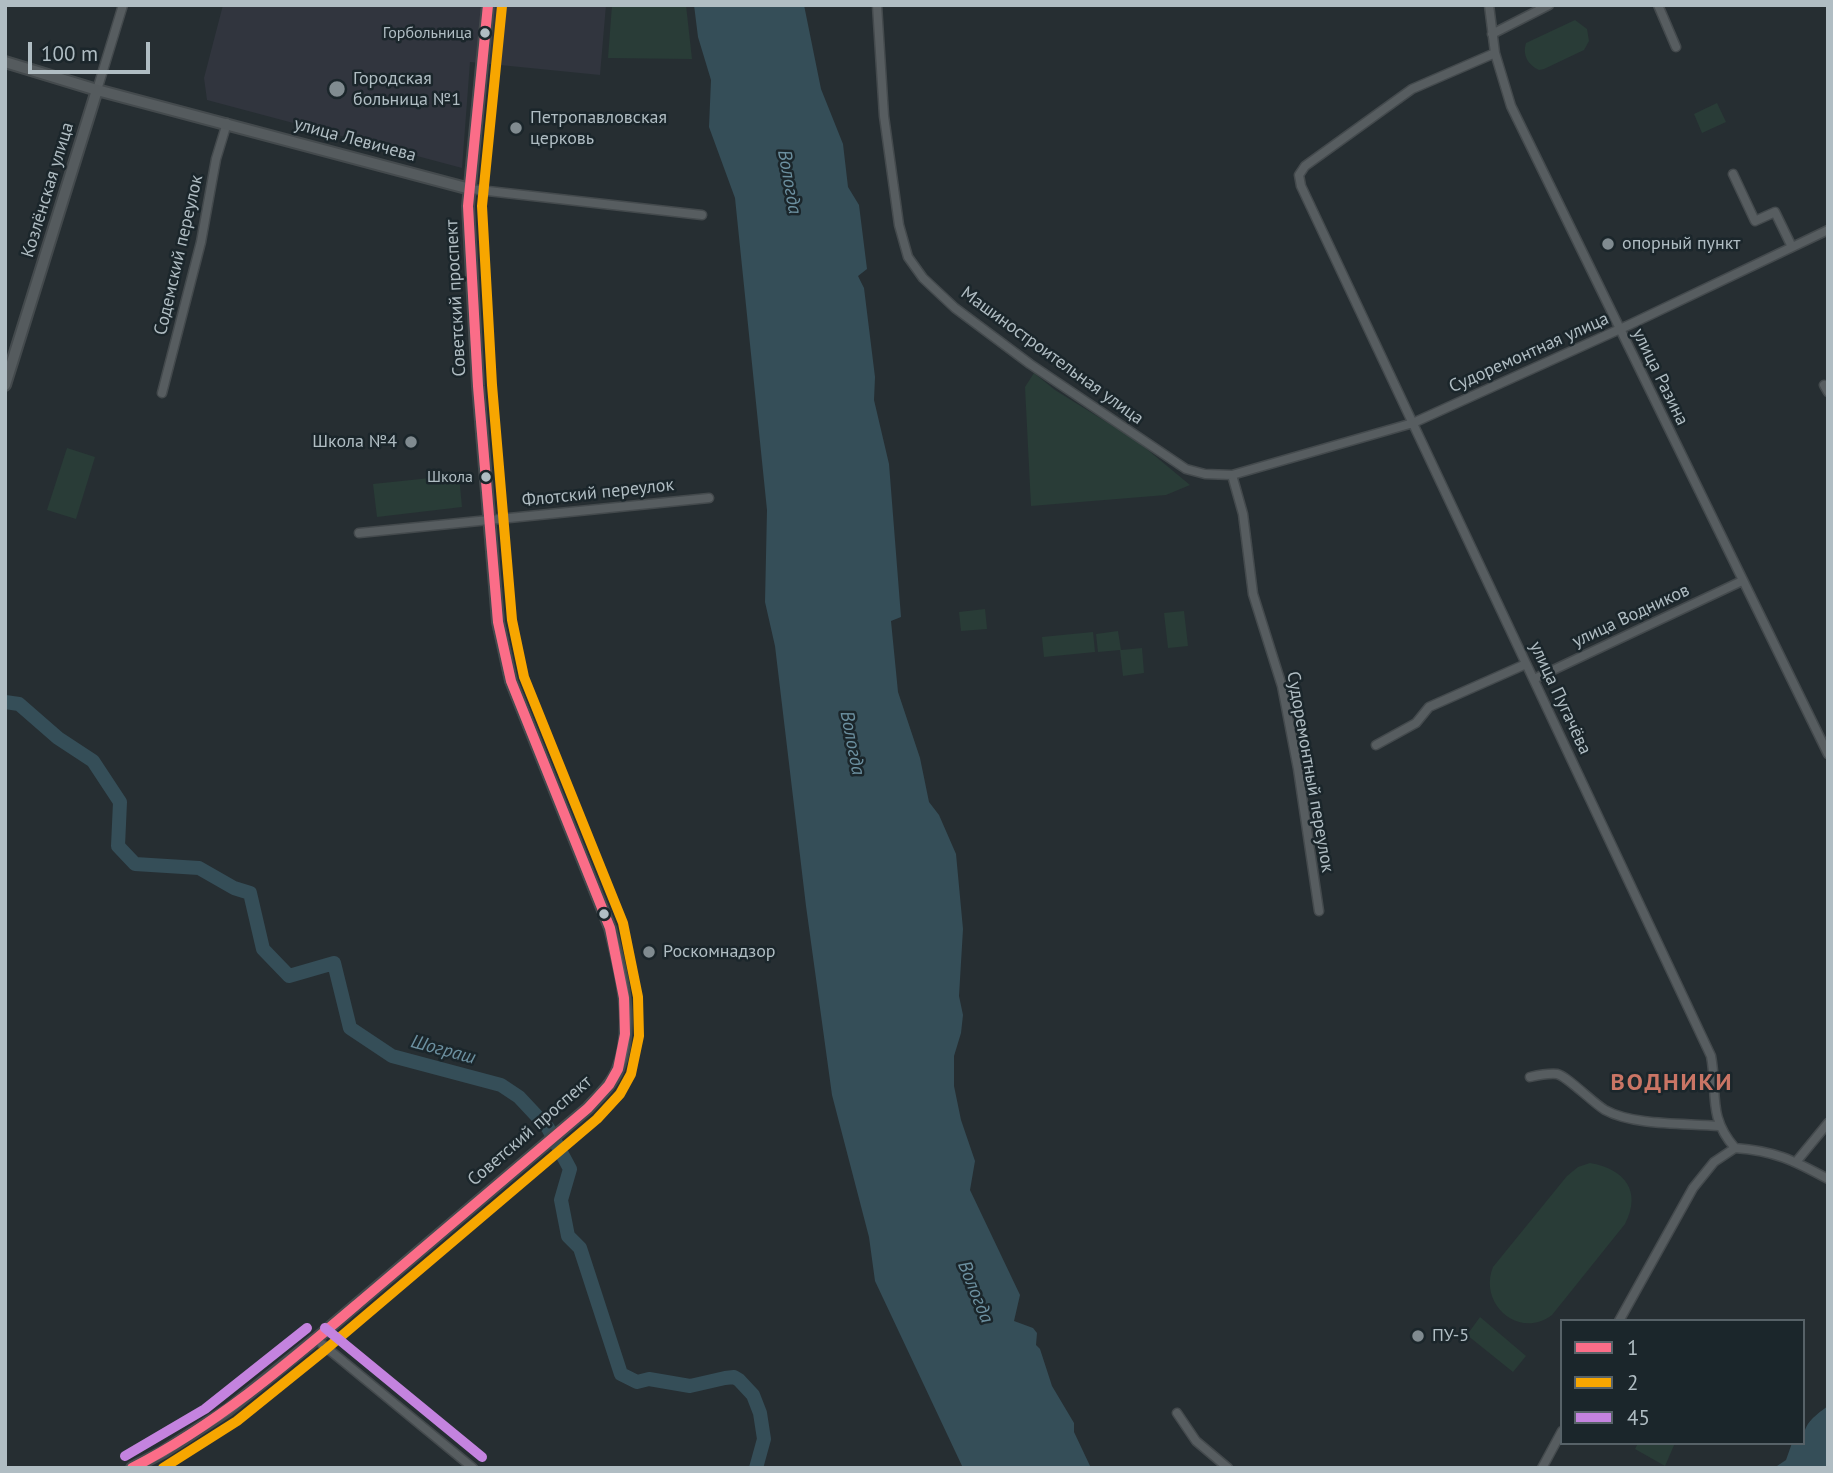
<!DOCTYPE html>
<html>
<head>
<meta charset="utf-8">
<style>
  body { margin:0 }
  #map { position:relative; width:1833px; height:1473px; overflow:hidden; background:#262e32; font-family:"PT Sans",sans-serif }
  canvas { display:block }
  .frame { position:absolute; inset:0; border:7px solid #b0bdc3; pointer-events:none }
  .legend { position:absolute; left:1560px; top:1319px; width:245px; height:126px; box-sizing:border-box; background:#1b262b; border:2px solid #576268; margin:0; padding:9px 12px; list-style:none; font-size:21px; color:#b0bdc3 }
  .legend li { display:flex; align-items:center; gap:14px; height:35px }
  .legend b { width:35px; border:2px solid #576268 }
  .scale { position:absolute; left:28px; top:42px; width:122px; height:32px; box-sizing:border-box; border:4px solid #b0bdc3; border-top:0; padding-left:9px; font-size:21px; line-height:24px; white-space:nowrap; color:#b0bdc3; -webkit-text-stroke:5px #1b262b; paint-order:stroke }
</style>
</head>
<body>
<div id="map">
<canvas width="1833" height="1473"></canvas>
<div class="frame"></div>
<ul class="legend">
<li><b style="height:9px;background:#fb6d88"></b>1</li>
<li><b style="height:9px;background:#f7a600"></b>2</li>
<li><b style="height:9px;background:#c483df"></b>45</li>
</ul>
<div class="scale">100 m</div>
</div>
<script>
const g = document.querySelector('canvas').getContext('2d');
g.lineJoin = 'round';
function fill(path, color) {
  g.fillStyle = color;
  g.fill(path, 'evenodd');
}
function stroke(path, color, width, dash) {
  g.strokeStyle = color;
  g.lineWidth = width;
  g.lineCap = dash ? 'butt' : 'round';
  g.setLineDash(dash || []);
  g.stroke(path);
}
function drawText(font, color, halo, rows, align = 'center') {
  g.font = font + ' "PT Sans",sans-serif';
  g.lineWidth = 5;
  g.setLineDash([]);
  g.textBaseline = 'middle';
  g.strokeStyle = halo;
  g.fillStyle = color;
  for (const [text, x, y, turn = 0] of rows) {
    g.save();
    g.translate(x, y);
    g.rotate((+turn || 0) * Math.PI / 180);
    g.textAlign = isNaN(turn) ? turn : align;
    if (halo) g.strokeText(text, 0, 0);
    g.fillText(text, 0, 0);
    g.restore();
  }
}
const medical = new Path2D(`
  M223 5H606L600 75 470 62 462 168 207 100 204 78Z`);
const green = new Path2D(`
  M612 5H686L692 59 608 58Z
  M1575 20 1587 29 1589 41 1584 50 1544 69 1539 70C1528 65 1522 55 1526 43Z
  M1717 103 1726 122 1702 133 1694 114Z
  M1034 373 1055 390 1137 441 1190 485 1166 495 1031 506 1025 387Z
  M67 448 95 457 76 519 47 510Z
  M459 475 462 507 377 517 373 484Z
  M985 609 987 629 961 631 959 612Z
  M1184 611 1188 646 1168 648 1164 613Z
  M1118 631 1121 650 1142 648 1144 673 1123 676 1120 650 1098 652 1096 634Z
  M1093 632 1095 652 1044 657 1042 637Z
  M1590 1163C1625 1169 1642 1191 1625 1224L1552 1315C1519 1340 1478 1304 1493 1267L1567 1176 1578 1167Z
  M1480 1317 1526 1356 1513 1372 1467 1335Z
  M1638 1443H1675L1665 1466 1635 1449Z`);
const water = new Path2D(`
  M694 5H804L821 89 843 144 848 187 859 205 867 269 858 276 864 288 875 377 874 400 889 464 901 617 891 621 898 692 920 758 929 802 939 815 956 854 963 929 959 996 963 1015 961 1033 954 1056V1086L961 1120 975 1161 970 1190 1020 1295 1014 1321 1033 1328 1037 1333 1036 1345 1040 1349 1052 1386 1074 1423V1432L1091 1468H963L875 1281 869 1237 832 1095 806 906 775 646 765 602 767 510 735 198 709 127 711 80 698 37Z
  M1828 1406V1468H1774L1786 1460 1792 1443H1803C1803 1424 1813 1417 1828 1406Z`);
const river = new Path2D(`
  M5 702 19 704 58 738 93 761 120 802 118 846 135 864 199 868 234 888 250 893 263 949 289 976 334 963 350 1028 392 1056 501 1085 519 1097 548 1128 570 1169 561 1200 568 1236 580 1248 621 1374 637 1382 649 1379 690 1386 725 1378 734 1377 739 1380 753 1395 760 1413 764 1439 756 1468`);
const street = new Path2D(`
  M877 5 884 116 899 225 908 257 923 278 955 308 1030 364 1186 469 1205 474 1232 475 1413 423 1631 324 1828 230
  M1489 5 1495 53 1511 106 1828 754
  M1658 5 1676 47
  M1492 34 1549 5
  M1495 53 1412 89 1305 166 1299 175 1301 186 1711 1056C1718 1093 1707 1116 1735 1148 1775 1151 1793 1160 1828 1179
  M97 90 123 5
  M1733 174 1755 221 1775 212 1792 247
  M470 189 702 215
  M1824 385 1828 392
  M162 393 201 242 216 159 227 123
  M1232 475 1243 514 1253 594 1282 686 1298 769 1319 911
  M359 533 709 498
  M1534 679 1742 581
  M1376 745 1416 723 1429 707 1526 664
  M1530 1077C1539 1075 1548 1073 1557 1074 1567 1076 1593 1103 1605 1110 1634 1126 1686 1123 1719 1126
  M1796 1162 1828 1123
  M1619 1321 1693 1188 1714 1162 1735 1148
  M316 1339 473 1468
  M1177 1413 1196 1441 1228 1468
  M1542 1468 1562 1431`);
const secondary = new Path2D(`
  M5 62 97 90 470 189
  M5 385 97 90
  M132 1468 163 1452 228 1410 316 1339 588 1108C599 1096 612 1084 618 1069 635 1025 621 971 610 928L511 681 498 622 478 386 468 206 488 5`);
const bus1 = new Path2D(`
  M132 1468C220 1423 294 1358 368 1295 442 1232 515 1170 588 1108L609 1085 618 1069 625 1034 624 998 610 928 511 681 498 622 478 386 468 206 488 5`);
const bus2 = new Path2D(`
  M163 1468 237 1421 325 1350 597 1119 620 1094 631 1074 639 1036 638 997 623 923 524 677 512 620 492 385 482 206 502 6`);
const bus3 = new Path2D(`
  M325 1328 482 1457
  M125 1456 205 1409 307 1328`);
const markers = [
  [485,33,6,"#b0bdc3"],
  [337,89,9,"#808b90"],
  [516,128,7,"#808b90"],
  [1608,244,7,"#808b90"],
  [411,442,7,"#808b90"],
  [486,477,6,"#b0bdc3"],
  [604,914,6,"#b0bdc3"],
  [649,952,7,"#808b90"],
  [1418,1336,7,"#808b90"]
];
const busNames = [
  ["Горбольница",472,33],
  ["Школа",473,477]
];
const poiNames = [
  ["Городская",353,79],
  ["больница №1",353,100],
  ["Петропавловская",530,118],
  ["церковь",530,139],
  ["опорный пункт",1622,244],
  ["Школа №4",397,442,"right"],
  ["Роскомнадзор",663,952],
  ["ПУ-5",1432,1336]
];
const streetNames = [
  ["улица Левичева",355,140,15],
  ["Козлёнская улица",48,190,-73],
  ["Содемский переулок",179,255,-77],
  ["Советский проспект",456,298,-93],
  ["Судоремонтная улица",1529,353,-24],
  ["Машиностроительная улица",1052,356,36],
  ["улица Разина",1660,377,64],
  ["Флотский переулок",598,493,-6],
  ["улица Водников",1631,616,-25],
  ["улица Пугачёва",1560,698,65],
  ["Судоремонтный переулок",1310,772,80],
  ["Советский проспект",530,1131,-41]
];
const waterNames = [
  ["Вологда",789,182,80],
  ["Вологда",852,743,79],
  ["Шограш",443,1050,15],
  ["Вологда",975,1292,68]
];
const districtNames = [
  ["ВОДНИКИ",1672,1083]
];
fill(medical, '#31353e');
fill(green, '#293c37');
fill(water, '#354e58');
stroke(river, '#354e58', 14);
stroke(street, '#444a4d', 11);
stroke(secondary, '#444a4d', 14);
stroke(street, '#575d60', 8);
stroke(secondary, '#555b5e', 10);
stroke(bus1, '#fb6d88', 10);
stroke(bus2, '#f7a600', 10);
stroke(bus3, '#c483df', 10);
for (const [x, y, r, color] of markers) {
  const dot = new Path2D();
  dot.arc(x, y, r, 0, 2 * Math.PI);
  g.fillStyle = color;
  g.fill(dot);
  stroke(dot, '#1b262b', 2.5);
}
drawText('16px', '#b0bdc3', '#1b262b', busNames, 'right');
drawText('18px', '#b0bdc3', '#1b262b', poiNames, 'left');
drawText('18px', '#b0bdc3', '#1b262b', streetNames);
drawText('italic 19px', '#6c90a0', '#1b262b', waterNames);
g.letterSpacing = '2px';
drawText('bold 24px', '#ca7565', '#1b262b', districtNames);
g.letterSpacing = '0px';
</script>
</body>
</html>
